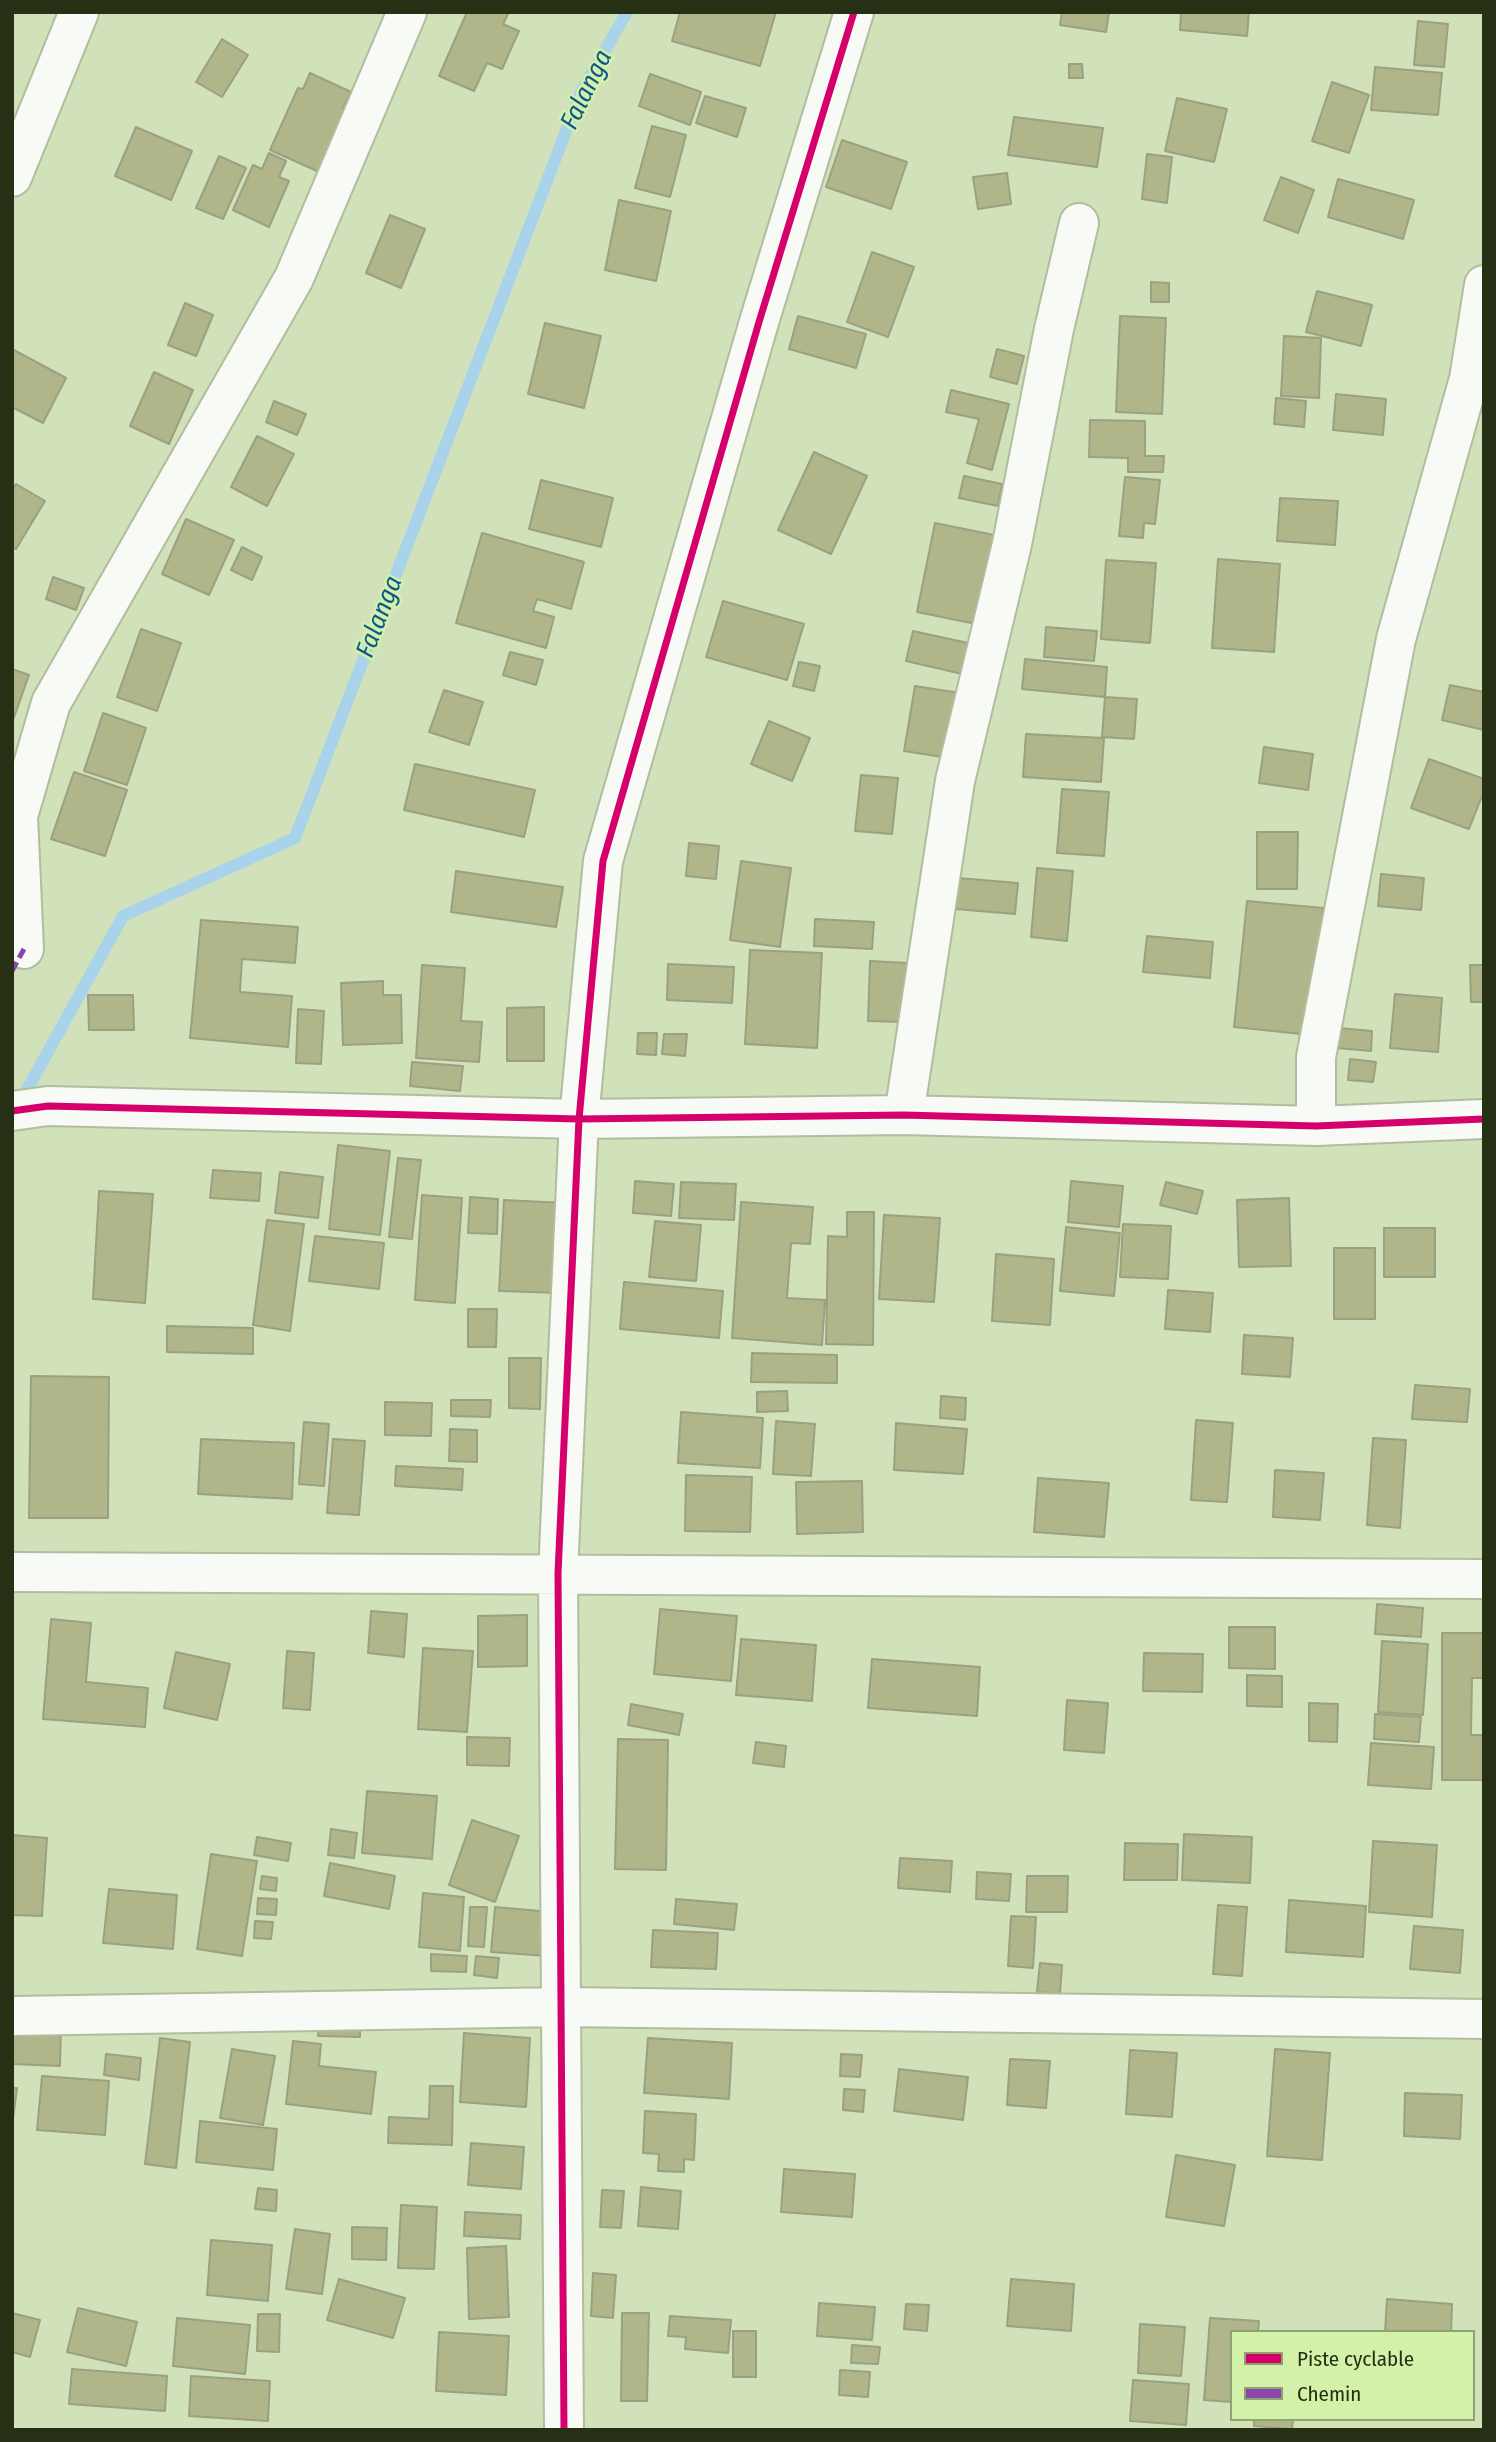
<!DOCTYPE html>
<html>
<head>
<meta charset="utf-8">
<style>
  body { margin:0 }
  #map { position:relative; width:1496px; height:2442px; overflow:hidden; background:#d1e1ba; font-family:"Fira Sans Condensed",sans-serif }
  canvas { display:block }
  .frame { position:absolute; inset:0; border:14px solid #253014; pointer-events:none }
  .legend { position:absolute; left:1230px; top:2330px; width:245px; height:91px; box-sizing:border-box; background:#d4f1aa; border:2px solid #8ea46e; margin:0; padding:9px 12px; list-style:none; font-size:21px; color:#253014 }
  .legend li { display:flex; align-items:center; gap:14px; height:35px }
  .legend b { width:35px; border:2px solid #8ea46e }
</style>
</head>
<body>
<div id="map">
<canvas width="1496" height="2442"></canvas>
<div class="frame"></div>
<ul class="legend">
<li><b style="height:9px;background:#d6006c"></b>Piste cyclable</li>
<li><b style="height:9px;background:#8e44ad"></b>Chemin</li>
</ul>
</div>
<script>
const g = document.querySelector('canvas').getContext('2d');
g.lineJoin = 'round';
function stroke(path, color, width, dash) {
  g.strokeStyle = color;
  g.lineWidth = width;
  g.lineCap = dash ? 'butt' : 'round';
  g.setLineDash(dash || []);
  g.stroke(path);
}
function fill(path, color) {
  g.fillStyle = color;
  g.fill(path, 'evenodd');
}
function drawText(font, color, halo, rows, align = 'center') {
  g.font = font + ' "Fira Sans Condensed",sans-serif';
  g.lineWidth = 5;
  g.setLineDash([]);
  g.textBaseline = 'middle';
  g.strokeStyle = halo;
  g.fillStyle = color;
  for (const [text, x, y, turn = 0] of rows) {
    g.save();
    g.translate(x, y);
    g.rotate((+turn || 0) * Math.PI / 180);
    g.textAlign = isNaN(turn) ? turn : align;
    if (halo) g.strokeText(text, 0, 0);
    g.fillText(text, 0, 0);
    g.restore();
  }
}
const stream = new Path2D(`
  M19 1104 123 916 295 838 581 92 627 12`);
const building = new Path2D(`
  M467 12H509L503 24 519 31 502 69 487 63 474 91 439 76Z
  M680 12H776L760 66 672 41Z
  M1062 12H1109L1106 32 1060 25Z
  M1181 12H1249L1247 36 1180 30Z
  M1418 21 1448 24 1444 67 1414 65Z
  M222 39 248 55 222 97 196 82Z
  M1069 64H1082L1083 78H1069Z
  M1375 67 1442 73 1438 115 1371 110Z
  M310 73 351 92 343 108 354 112 326 175 270 150 298 88 303 89Z
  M650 74 701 92 690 125 639 106Z
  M1332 82 1369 95 1349 153 1312 141Z
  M705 96 746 108 737 137 696 123Z
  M1177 98 1227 109 1214 162 1165 151Z
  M1014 117 1103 128 1097 167 1008 155Z
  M652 126 686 135 670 197 635 188Z
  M136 127 192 151 171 200 115 176Z
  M842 140 907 162 891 209 826 187Z
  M269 153 286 161 279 177 289 181 269 227 233 210 253 165 262 169Z
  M1147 154 1172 157 1167 203 1142 199Z
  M219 156 246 168 223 219 196 208Z
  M1007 173 1011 204 978 209 973 177Z
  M1281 177 1314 190 1298 233 1264 220Z
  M1338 179 1414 200 1403 239 1328 217Z
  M619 200 671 211 656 281 605 270Z
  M390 215 425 229 401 288 366 273Z
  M872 252 914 267 888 337 847 322Z
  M1151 282 1169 283V302H1151Z
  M1317 291 1372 305 1361 346 1306 332Z
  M185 303 213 315 196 356 168 345Z
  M798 316 866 334 856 368 789 349Z
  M1120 316 1166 318 1162 414 1116 412Z
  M545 323 601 336 584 408 528 394Z
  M1284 336 1321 338 1319 398 1281 396Z
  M12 349 66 378 43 423 12 407Z
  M997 349 1024 356 1017 384 990 377Z
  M154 372 193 390 169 444 130 426Z
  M951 390 1009 404 992 470 967 463 979 419 946 412Z
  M1336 394 1386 399 1383 435 1333 430Z
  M1276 398 1306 401 1304 427 1274 424Z
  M274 401 306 414 297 435 266 422Z
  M1090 420 1145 421V456H1164L1163 472H1128V458L1089 457Z
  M257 436 294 454 267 506 231 487Z
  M814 452 867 476 831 554 778 530Z
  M964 476 1002 484 998 506 959 498Z
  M1125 477 1160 480 1155 524 1144 523 1143 538 1119 536Z
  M541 480 613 498 601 547 529 529Z
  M16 484 45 501 16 549 12 547V490Z
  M1280 498 1338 501 1335 545 1277 541Z
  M186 519 234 540 209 595 162 574Z
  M935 523 999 536 981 625 917 612Z
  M482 533 584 562 571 609 537 599 533 611 554 617 546 648 456 623Z
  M242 547 262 557 252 580 231 570Z
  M1218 559 1280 564 1274 652 1212 648Z
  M1106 560 1156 563 1150 643 1101 639Z
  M53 577 84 588 76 610 46 599Z
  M723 601 804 624 787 680 706 657Z
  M1046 627 1097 631 1094 661 1044 657Z
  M141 629 181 643 157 711 117 697Z
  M913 631 977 645 971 676 906 661Z
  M510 652 543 660 536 685 503 675Z
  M1025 659 1107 667 1105 697 1022 689Z
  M799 662 820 666 814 691 793 686Z
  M12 669 29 675 12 723Z
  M1450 685 1484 692V730L1442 720Z
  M915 686 960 693 949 758 904 751Z
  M444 690 483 702 469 745 429 732Z
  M1105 697 1137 699 1134 739 1102 737Z
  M103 713 146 728 127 785 84 771Z
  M769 721 810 738 792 781 751 764Z
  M1026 734 1104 738 1101 782 1023 777Z
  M1264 747 1313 754 1308 790 1259 783Z
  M1429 759 1484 779V791L1469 829 1411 808Z
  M415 764 535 790 524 837 404 810Z
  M74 772 127 790 105 856 51 839Z
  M861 775 898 778 892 834 855 831Z
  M1062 789 1109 792 1104 856 1057 853Z
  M1257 832H1298L1297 889H1257Z
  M689 843 719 846 716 879 686 876Z
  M741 861 791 868 780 947 730 940Z
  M1037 868 1073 871 1067 941 1031 937Z
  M456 871 563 887 556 927 451 912Z
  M1381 874 1424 878 1421 910 1378 906Z
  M958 878 1018 883 1015 914 955 909Z
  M1247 901 1323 908 1311 1035 1234 1027Z
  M815 919 874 922 872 949 814 946Z
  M201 920 298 927 295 963 242 959 240 992 292 996 288 1047 190 1038Z
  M1147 936 1213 942 1210 978 1143 972Z
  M750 950 822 953 817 1048 745 1044Z
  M870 961 907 963 904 1022 868 1021Z
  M668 964 734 967 732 1003 667 1000Z
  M422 965 465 968 461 1021 482 1022 479 1062 416 1058Z
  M1470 965H1484V1002H1471Z
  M383 981V995H401L402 1043 343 1045 341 983Z
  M1395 994 1442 998 1438 1052 1390 1048Z
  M88 995H133L134 1030H89Z
  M544 1007V1061H507V1008Z
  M298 1009 324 1011 321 1064 296 1063Z
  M1328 1027 1372 1031 1371 1051 1325 1047Z
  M638 1033H657L656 1055 637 1054Z
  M664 1034H687L685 1056 662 1054Z
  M1350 1059 1376 1062 1373 1082 1348 1080Z
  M412 1062 463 1066 460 1091 410 1086Z
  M338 1145 390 1151 380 1235 329 1229Z
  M398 1158 421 1160 412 1239 389 1237Z
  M213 1170 261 1173 259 1201 210 1198Z
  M280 1172 323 1177 318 1218 275 1213Z
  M635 1181 674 1184 671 1216 633 1213Z
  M1071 1181 1123 1186 1119 1227 1068 1222Z
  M681 1182 736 1184 734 1220 679 1218Z
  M1166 1182 1203 1191 1197 1214 1160 1205Z
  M99 1191 153 1194 145 1303 93 1299Z
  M422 1195 462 1198 455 1303 415 1300Z
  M470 1197 498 1199 497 1234 468 1233Z
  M1289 1198 1291 1266 1239 1267 1237 1200Z
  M504 1200 565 1203 561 1293 499 1291Z
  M741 1202 813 1207 810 1244 791 1243 787 1298 825 1300 822 1345 732 1338Z
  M847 1212H874L873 1345 826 1344 828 1236 847 1237Z
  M884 1215 940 1218 934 1302 879 1299Z
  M267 1220 304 1224 290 1331 253 1325Z
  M655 1221 701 1225 696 1281 649 1277Z
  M1123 1224 1171 1226 1168 1279 1120 1277Z
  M1066 1227 1120 1233 1114 1296 1060 1291Z
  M1384 1228H1435V1277H1384Z
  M315 1236 384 1243 379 1289 309 1281Z
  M1334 1248H1375V1319H1334Z
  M996 1254 1054 1259 1050 1325 992 1321Z
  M624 1282 723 1291 719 1338 620 1329Z
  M1168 1290 1213 1293 1210 1332 1165 1329Z
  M468 1309H497L496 1347H468Z
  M167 1326 253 1328V1354L167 1352Z
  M1244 1335 1293 1338 1290 1377 1242 1374Z
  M752 1353 837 1355V1383L751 1382Z
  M509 1358H541L540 1409 509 1408Z
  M31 1376 109 1377 108 1518H29Z
  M1415 1385 1470 1389 1467 1422 1412 1419Z
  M787 1391 788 1411 757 1412V1392Z
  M941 1396 966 1398 965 1420 940 1418Z
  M451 1400H491L490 1417 451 1416Z
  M385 1402 432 1403 431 1436 385 1435Z
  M681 1412 763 1418 760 1468 678 1463Z
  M1196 1420 1233 1423 1227 1502 1191 1500Z
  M776 1421 815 1424 811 1476 773 1474Z
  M304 1422 329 1424 324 1486 299 1484Z
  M896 1423 967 1429 963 1474 894 1470Z
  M450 1429 477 1430V1462L449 1461Z
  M1373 1438 1406 1440 1400 1528 1367 1525Z
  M201 1439 294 1443 292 1499 198 1494Z
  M333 1439 365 1441 359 1515 327 1513Z
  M396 1466 463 1469 462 1490 395 1486Z
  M1275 1470 1324 1473 1320 1520 1273 1517Z
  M686 1475 752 1477 750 1532 685 1531Z
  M1038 1478 1109 1483 1104 1537 1034 1532Z
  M862 1481 863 1532 797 1534 796 1482Z
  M1377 1604 1423 1608 1421 1637 1375 1634Z
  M660 1609 737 1616 731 1681 654 1674Z
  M371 1611 407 1614 404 1657 368 1653Z
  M527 1615V1666L478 1667V1616Z
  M51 1619 91 1623 86 1682 148 1688 145 1727 43 1719Z
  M1229 1627H1275V1669L1229 1668Z
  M1442 1633H1484V1678H1472L1471 1735H1484V1780H1442Z
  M741 1639 816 1645 812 1701 736 1695Z
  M1382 1641 1428 1644 1423 1715 1378 1712Z
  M423 1648 473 1651 467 1732 418 1729Z
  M287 1651 314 1653 310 1710 283 1708Z
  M176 1652 230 1664 217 1720 164 1708Z
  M1144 1653 1203 1654 1202 1692 1143 1691Z
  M872 1659 980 1667 977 1716 868 1708Z
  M1247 1675 1282 1676V1707L1247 1706Z
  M1067 1700 1108 1703 1104 1753 1064 1750Z
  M1309 1703 1338 1704 1337 1742 1309 1741Z
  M631 1704 683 1714 679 1735 628 1725Z
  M1375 1714 1421 1717 1419 1742 1374 1739Z
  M467 1737 510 1738 509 1766 467 1765Z
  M618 1739 668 1740 666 1870 615 1869Z
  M756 1742 786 1746 784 1767 753 1763Z
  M1371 1743 1434 1747 1431 1789 1368 1785Z
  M367 1791 437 1796 432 1859 362 1853Z
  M472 1820 519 1836 495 1902 449 1885Z
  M331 1829 357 1833 354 1858 328 1855Z
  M1184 1834 1252 1837 1250 1883 1182 1880Z
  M12 1835 47 1838 42 1916 12 1915Z
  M257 1837 291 1843 288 1861 254 1855Z
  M1373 1841 1437 1845 1432 1917 1369 1912Z
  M1125 1843 1178 1844 1177 1880H1124Z
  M211 1854 257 1861 242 1956 197 1949Z
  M900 1858 952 1861 950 1892 898 1888Z
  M330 1863 395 1876 389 1909 324 1896Z
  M977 1872 1011 1874 1009 1901 976 1899Z
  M262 1876 277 1878 276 1891 260 1889Z
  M1027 1876H1068L1067 1912H1026Z
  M109 1889 177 1895 173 1949 103 1943Z
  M423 1893 464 1897 460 1951 419 1947Z
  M258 1898 277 1899 276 1915 257 1914Z
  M676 1899 737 1904 734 1930 674 1924Z
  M1289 1900 1366 1906 1363 1957 1286 1952Z
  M1218 1905 1247 1907 1242 1976 1213 1974Z
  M470 1907H487L484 1947 468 1946Z
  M495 1907 552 1912 548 1956 491 1952Z
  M1011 1916 1036 1917 1033 1968 1008 1966Z
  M255 1921 273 1922 271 1939 254 1938Z
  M1414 1926 1463 1930 1460 1973 1410 1969Z
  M653 1930 718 1933 716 1969 651 1967Z
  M431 1954 467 1956 466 1972 431 1971Z
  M476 1956 499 1958 497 1978 474 1975Z
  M1040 1963 1062 1965 1060 1994 1037 1992Z
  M319 2022 360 2023V2037L318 2036Z
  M12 2024 61 2026 60 2066 12 2064Z
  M464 2033 530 2038 526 2107 460 2102Z
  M160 2038 190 2042 176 2168 145 2164Z
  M648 2038 732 2043 729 2099 644 2093Z
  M293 2041 321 2044 319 2066 376 2072 371 2114 286 2104Z
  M232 2049 275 2056 263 2125 220 2118Z
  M1275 2049 1330 2053 1322 2160 1267 2156Z
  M1130 2050 1177 2053 1172 2117 1126 2114Z
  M106 2054 141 2058 139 2080 104 2075Z
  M841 2054 862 2055 860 2077 840 2076Z
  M1010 2059 1050 2061 1046 2108 1007 2105Z
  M899 2069 968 2077 963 2120 894 2111Z
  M42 2076 109 2081 105 2135 37 2130Z
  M430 2086H453L452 2145 388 2143 389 2117 429 2119Z
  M12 2088H17L12 2127Z
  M844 2089 865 2090 863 2112 843 2110Z
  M1405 2093 1462 2095 1460 2139 1404 2136Z
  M645 2111 696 2114 694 2160 684 2159V2172L658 2171 659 2154 643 2153Z
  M200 2121 277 2129 273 2170 196 2162Z
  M471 2143 524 2147 521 2189 468 2185Z
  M1176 2155 1235 2165 1224 2226 1166 2217Z
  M784 2169 855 2174 852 2217 781 2212Z
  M641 2187 681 2191 678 2229 638 2226Z
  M258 2188 277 2190 276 2211 255 2209Z
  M602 2190 624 2191 621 2228 600 2227Z
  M401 2205 437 2207 434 2269 398 2268Z
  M465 2212 521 2215 520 2239 464 2236Z
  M352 2227 387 2228 386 2260 352 2259Z
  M295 2229 330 2234 322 2294 286 2289Z
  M211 2240 272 2245 268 2301 207 2295Z
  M506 2246 509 2317 469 2319 467 2248Z
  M593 2273 616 2275 613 2318 591 2316Z
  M339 2279 405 2298 393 2338 327 2320Z
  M1011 2279 1074 2284 1071 2331 1007 2326Z
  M1387 2299 1452 2304 1451 2332H1385Z
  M819 2303 875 2307 872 2340 817 2336Z
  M906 2304 929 2305 927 2331 904 2329Z
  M78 2308 137 2322 126 2366 67 2352Z
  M12 2313 40 2320 30 2357 12 2352Z
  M622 2313H649L647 2401H621Z
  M258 2314H280L279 2352 257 2351Z
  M670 2316 731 2320 728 2353 685 2349 686 2337 668 2336Z
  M177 2318 250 2325 245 2374 173 2366Z
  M1210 2318 1259 2321 1258 2332H1232V2402L1204 2400Z
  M1140 2324 1185 2327 1181 2376 1138 2373Z
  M733 2331H756V2377H733Z
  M439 2332 509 2336 506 2395 436 2391Z
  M852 2345 880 2347 878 2364 851 2363Z
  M72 2369 167 2376 165 2411 69 2404Z
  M840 2370 870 2372 868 2397 839 2395Z
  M191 2376 270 2381 268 2421 189 2416Z
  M1133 2380 1189 2384 1186 2425 1130 2421Z
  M1254 2419H1293L1292 2429 1254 2426Z`);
const minor = new Path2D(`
  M12 177 79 12
  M24 949 18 816 51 703 294 278 407 12
  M12 1111 48 1106 579 1119 904 1115 1316 1126 1484 1119
  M904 1115 955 781 1012 544 1054 329 1079 223
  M1316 1126V1057L1396 639 1469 379 1484 285
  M12 1572 1484 1579
  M12 2016 563 2007 1484 2019
  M564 2430 558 1573 579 1119 603 861 759 322 854 12`);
const quiet = new Path2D(`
  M12 971 24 949`);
const cycleway = new Path2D(`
  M12 1111 48 1106 579 1119 904 1115 1316 1126 1484 1119
  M564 2430 558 1573 579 1119 603 861 759 322 854 12`);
const waterNames = [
  ["Falanga",587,90,-64],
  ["Falanga",380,617,-69]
];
stroke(stream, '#a8d3ea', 12);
fill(building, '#b0b68a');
stroke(building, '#9aa181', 2);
stroke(minor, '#b1bd9e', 42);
stroke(minor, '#f8faf5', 38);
stroke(quiet, '#8e44ad', 5, [10, 5]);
stroke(cycleway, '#d6006c', 7);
drawText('italic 26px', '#0e588c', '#d4f1aa', waterNames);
</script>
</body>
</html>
